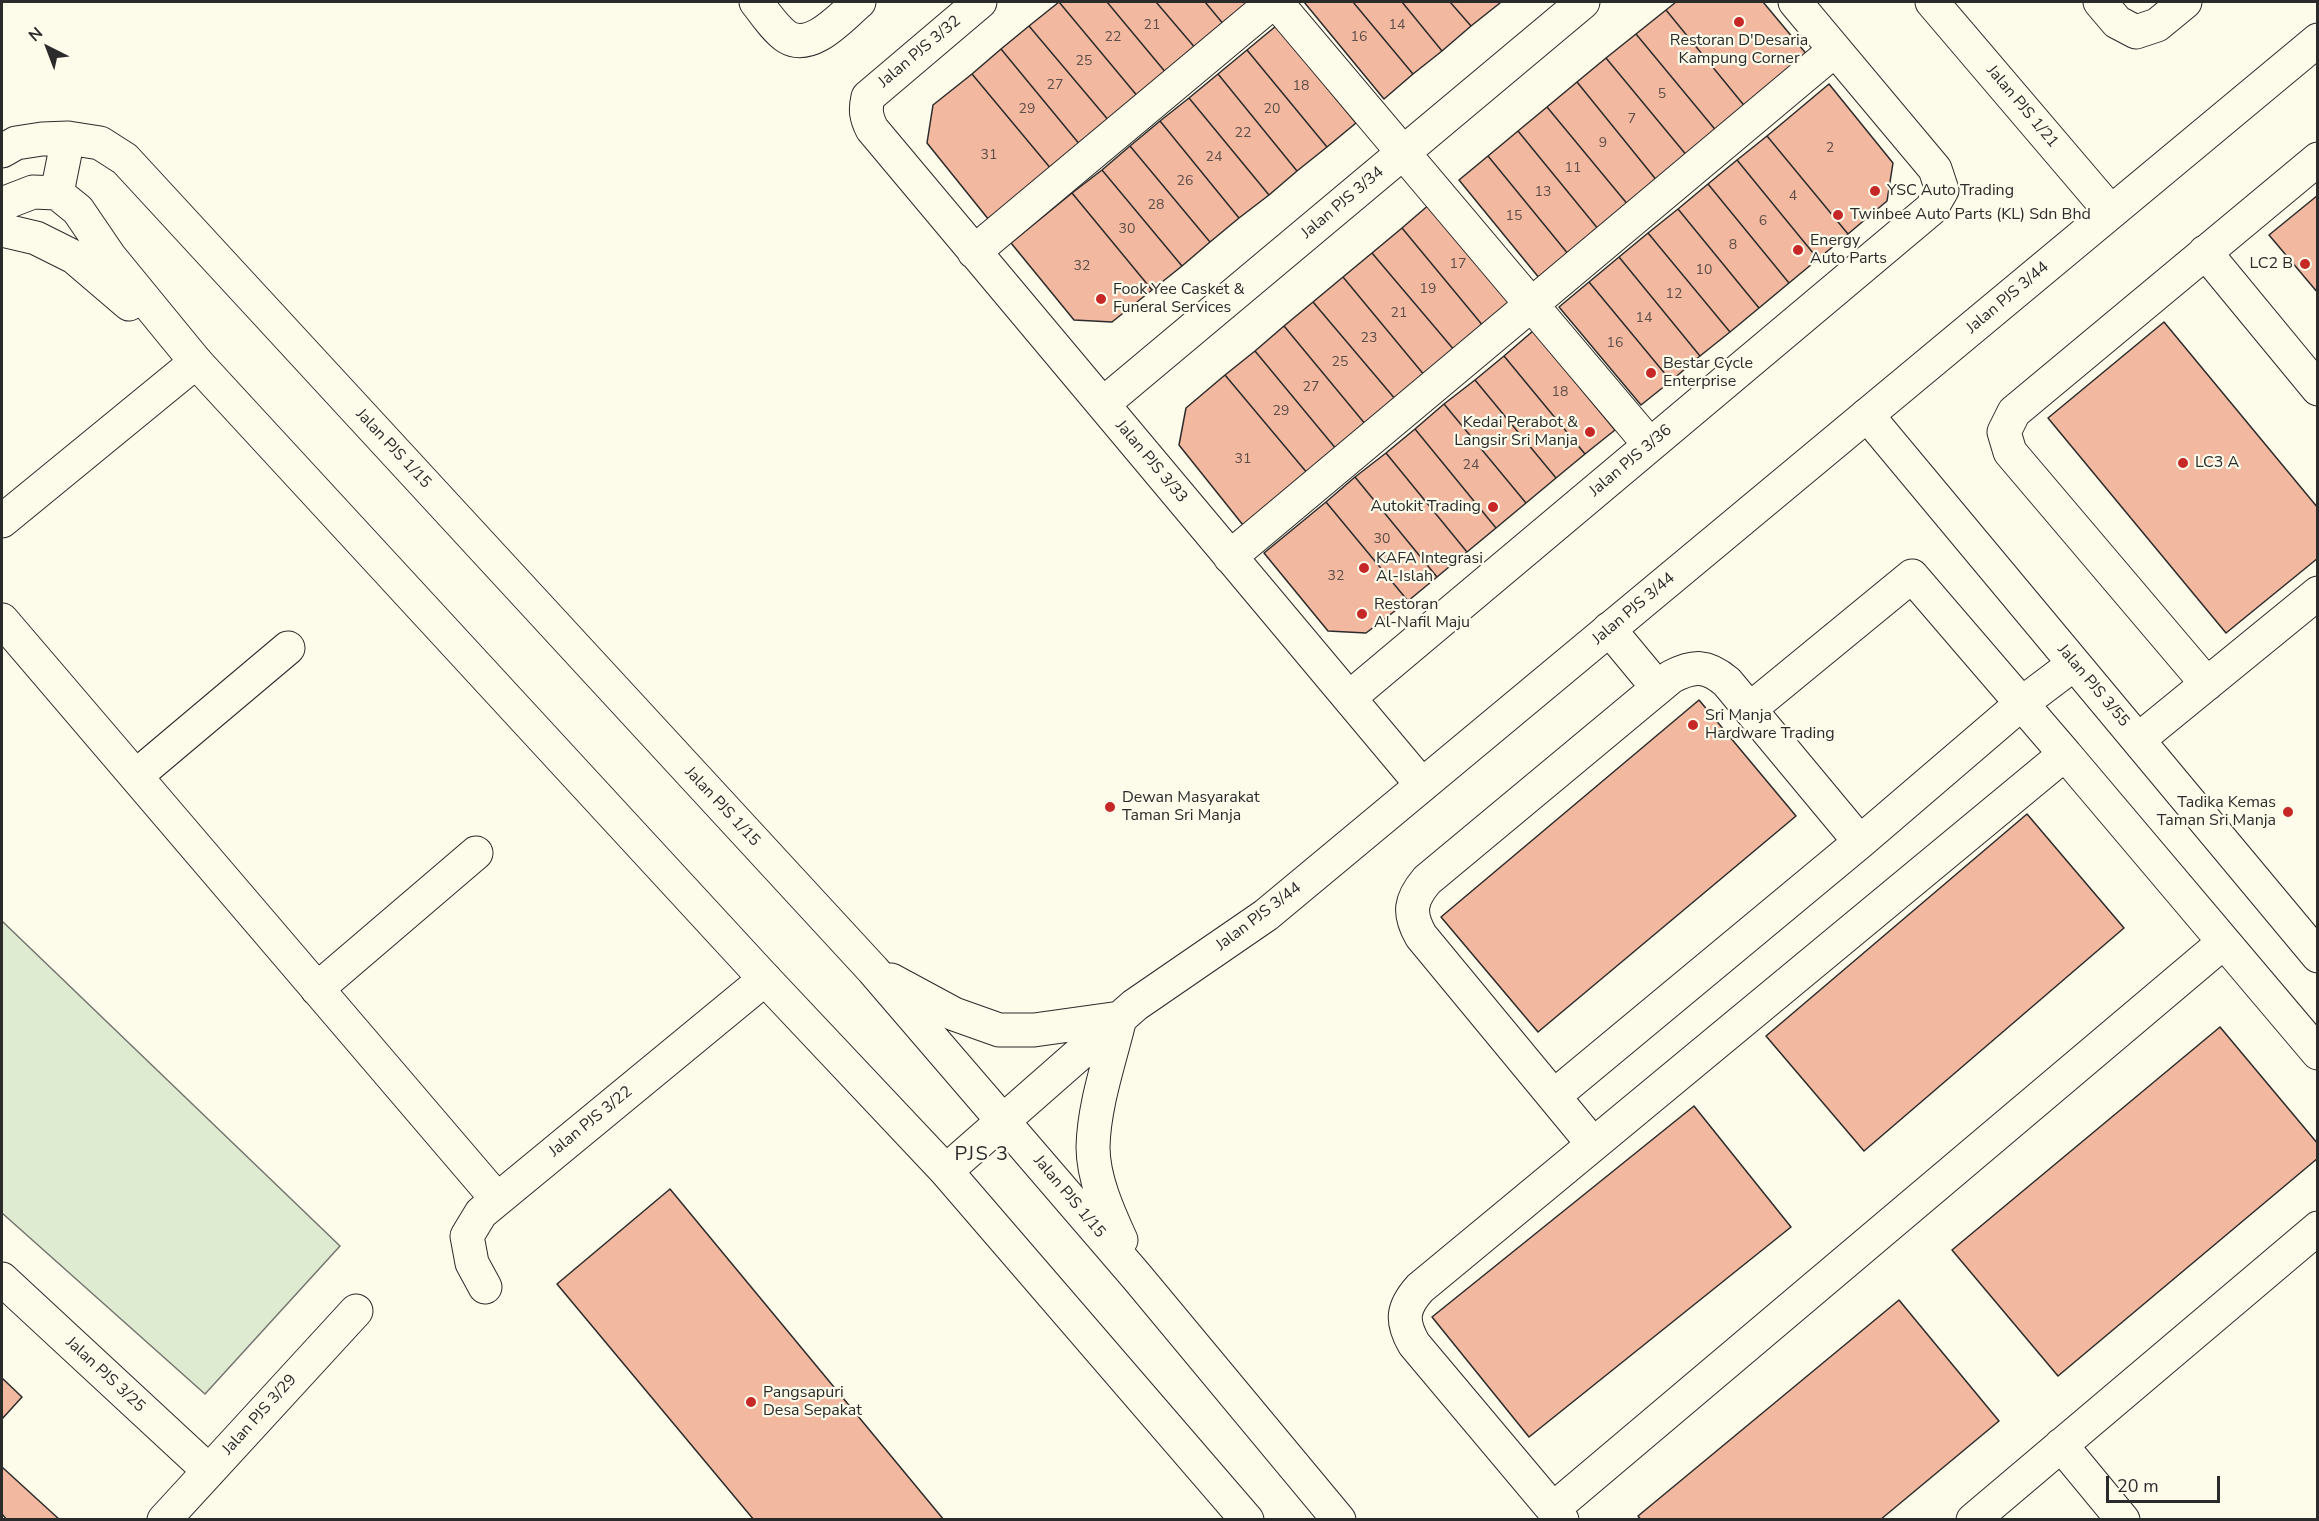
<!DOCTYPE html>
<html>
<head>
<meta charset="utf-8">
<style>
  body { margin:0 }
  #map { position:relative; width:2319px; height:1521px; overflow:hidden; background:#fdfbea; font-family:"Nunito Sans",sans-serif }
  canvas { display:block }
  .frame { position:absolute; inset:0; border:3px solid #2b2b2b; pointer-events:none }
  .north { position:absolute; left:18px; top:18px; width:60px; height:60px; -webkit-text-stroke:4px #fdfbea; paint-order:stroke; rotate:318deg; font-size:16px; font-weight:700; line-height:24px; text-align:center; color:#2b2b2b }
  .north::after { content:''; display:block; margin:auto; width:21px; height:27px; background:#2b2b2b; clip-path:polygon(50% 0,100% 100%,50% 72%,0 100%) }
  .scale { position:absolute; left:2106px; top:1476px; width:114px; height:27px; box-sizing:border-box; border:3px solid #2b2b2b; border-top:0; padding-left:8px; font-size:18px; line-height:21px; white-space:nowrap; color:#2b2b2b; -webkit-text-stroke:4px #fdfbea; paint-order:stroke }
</style>
</head>
<body>
<div id="map">
<canvas width="2319" height="1521"></canvas>
<div class="frame"></div>
<div class="north">N</div>
<div class="scale">20 m</div>
</div>
<script>
const g = document.querySelector('canvas').getContext('2d');
g.lineJoin = 'round';
function fill(path, color) {
  g.fillStyle = color;
  g.fill(path, 'evenodd');
}
function stroke(path, color, width, dash) {
  g.strokeStyle = color;
  g.lineWidth = width;
  g.lineCap = dash ? 'butt' : 'round';
  g.setLineDash(dash || []);
  g.stroke(path);
}
function drawText(font, color, halo, rows, align = 'center') {
  g.font = font + ' "Nunito Sans",sans-serif';
  g.lineWidth = 4.5;
  g.setLineDash([]);
  g.textBaseline = 'middle';
  g.strokeStyle = halo;
  g.fillStyle = color;
  for (const [text, x, y, turn = 0] of rows) {
    g.save();
    g.translate(x, y);
    g.rotate((+turn || 0) * Math.PI / 180);
    g.textAlign = isNaN(turn) ? turn : align;
    if (halo) g.strokeText(text, 0, 0);
    g.fillText(text, 0, 0);
    g.restore();
  }
}
const green = new Path2D(`
  M2 921 340 1246 205 1394 2 1213Z`);
const building = new Path2D(`
  M1059 2H1107L1167 74 1139 98Z
  M1059 2 1139 98 1110 122 1029 26Z
  M1107 2H1156L1197 50 1167 74Z
  M1156 2H1205L1225 26 1197 50Z
  M1205 2H1254L1225 26Z
  M1304 2H1353L1413 74 1384 99Z
  M1353 2H1402L1442 51 1413 74Z
  M1402 2H1450L1471 26 1442 51Z
  M1450 2H1499L1500 3 1471 26Z
  M1676 2H1763L1809 57 1747 109 1666 10Z
  M1666 10 1747 109 1718 133 1636 34Z
  M1029 26 1110 122 1081 146 1001 49Z
  M1276 26 1356 123 1327 147 1247 50Z
  M1636 34 1718 133 1688 157 1606 58Z
  M1001 49 1081 146 1052 170 972 74Z
  M1247 50 1327 147 1297 171 1218 74Z
  M1606 58 1688 157 1658 182 1577 82Z
  M972 74 1052 170 989 220 927 143 933 105Z
  M1218 74 1297 171 1269 195 1189 98Z
  M1577 82 1658 182 1629 206 1547 107Z
  M1829 84 1893 163 1887 201 1848 234 1767 136Z
  M1189 98 1269 195 1239 218 1160 121Z
  M1547 107 1629 206 1599 230 1518 131Z
  M1160 121 1239 218 1210 242 1130 146Z
  M1518 131 1599 230 1569 255 1488 156Z
  M1767 136 1848 234 1818 259 1737 160Z
  M1130 146 1210 242 1182 266 1102 170Z
  M1488 156 1569 255 1540 279 1459 180Z
  M1737 160 1818 259 1789 283 1708 184Z
  M1102 170 1182 266 1152 290 1072 193Z
  M1708 184 1789 283 1759 308 1678 209Z
  M1072 193 1152 290 1112 322 1074 320 1011 243Z
  M2318 195V293L2269 235Z
  M1431 203 1513 302 1484 327 1402 228Z
  M1678 209 1759 308 1730 332 1648 233Z
  M1402 228 1484 327 1455 351 1372 253Z
  M1648 233 1730 332 1700 356 1619 257Z
  M1372 253 1455 351 1425 376 1343 277Z
  M1619 257 1700 356 1671 381 1589 282Z
  M1343 277 1425 376 1396 400 1313 302Z
  M1589 282 1671 381 1641 405 1559 307Z
  M1313 302 1396 400 1366 425 1284 326Z
  M2164 322 2318 508V558L2226 633 2048 418Z
  M1284 326 1366 425 1337 450 1255 351Z
  M1533 331 1615 430 1585 454 1504 356Z
  M1255 351 1337 450 1308 474 1225 375Z
  M1504 356 1585 454 1556 478 1475 380Z
  M1225 375 1308 474 1243 525 1179 445 1186 408Z
  M1475 380 1556 478 1526 503 1444 404Z
  M1444 404 1526 503 1496 528 1415 429Z
  M1415 429 1496 528 1467 552 1386 453Z
  M1386 453 1467 552 1437 577 1355 477Z
  M1355 477 1437 577 1408 601 1326 502Z
  M1326 502 1408 601 1366 633 1328 631 1264 553Z
  M1699 700 1796 816 1538 1032 1441 917Z
  M2027 814 2124 928 1864 1151 1766 1036Z
  M2220 1027 2318 1144V1158L2058 1376 1952 1250Z
  M1694 1106 1791 1227 1529 1437 1432 1317Z
  M670 1189 944 1520H754L557 1284Z
  M1899 1300 1999 1421 1880 1520H1641L1638 1516Z
  M2 1378 22 1397 2 1419Z
  M2 1467 60 1520H7L2 1514Z`);
const minor = new Path2D(`
  M756 2C765 13 775 29 787 37 812 52 842 16 859 2
  M980 2 868 97C865 110 866 117 872 129L1422 785
  M1276 2 1650 445
  M1932 2 2111 212
  M2100 2 2117 22 2136 32 2157 25 2185 2
  M974 252 1273 2
  M2205 252 2318 389
  M1103 404 1583 2
  M1867 415 2318 956
  M2 521 196 362
  M1230 557 1835 50
  M2 620 497 1199
  M1609 629 1658 688
  M2207 684 2010 452 2004 432 2014 412 2318 159
  M1349 698 1931 209 1942 190 1935 169 1795 2
  M2138 740 2318 593
  M2065 754 2318 1053
  M136 776 288 648
  M317 989 476 853
  M1554 1096 1860 842 2021 704 2074 664
  M1593 1144 1421 936C1408 913 1410 900 1427 880L1671 677C1694 665 1707 665 1727 682L1860 842
  M2 1279 209 1471
  M485 1287 472 1263 467 1236 481 1213 765 979
  M2061 1445 2123 1520
  M1553 1509 2224 942
  M164 1520 356 1311
  M1562 1520 1414 1344C1401 1321 1402 1308 1420 1288L2065 754 1912 576 1750 709
  M1973 1520 2318 1228`);
const major = new Path2D(`
  M2 151 16 143 42 139 68 138 100 143 125 159 873 970 1137 1277 1339 1520
  M57 193 68 138
  M2 204 33 192 57 193 78 210 110 257 196 362 765 979 946 1171 1247 1520
  M2 230 36 238 74 257 129 304
  M891 980 954 1014 999 1030H1034L1120 1018
  M1120 1018C1110 1060 1094 1104 1093 1147 1093 1178 1108 1212 1121 1240
  M946 1171 1135 1005 1266 915 2318 40`);
const markers = [
  [1739,22,6,"#c62828"],
  [1875,191,6,"#c62828"],
  [1838,215,6,"#c62828"],
  [1798,250,6,"#c62828"],
  [2305,264,6,"#c62828"],
  [1101,299,6,"#c62828"],
  [1651,373,6,"#c62828"],
  [1590,432,6,"#c62828"],
  [2183,463,6,"#c62828"],
  [1493,507,6,"#c62828"],
  [1364,568,6,"#c62828"],
  [1362,614,6,"#c62828"],
  [1693,725,6,"#c62828"],
  [1110,807,6,"#c62828"],
  [2288,812,6,"#c62828"],
  [751,1402,6,"#c62828"]
];
const numberNames = [
  ["21",1152,26],
  ["14",1397,26],
  ["22",1113,38],
  ["16",1359,38],
  ["25",1084,62],
  ["27",1055,86],
  ["18",1301,87],
  ["5",1662,95],
  ["29",1027,110],
  ["20",1272,110],
  ["7",1632,120],
  ["22",1243,134],
  ["9",1603,144],
  ["2",1830,149],
  ["31",989,156],
  ["24",1214,158],
  ["11",1573,169],
  ["26",1185,182],
  ["13",1543,193],
  ["4",1793,197],
  ["28",1156,206],
  ["15",1514,217],
  ["6",1763,222],
  ["30",1127,230],
  ["8",1733,246],
  ["17",1458,265],
  ["32",1082,267],
  ["10",1704,271],
  ["19",1428,290],
  ["12",1674,295],
  ["21",1399,314],
  ["14",1644,319],
  ["23",1369,339],
  ["16",1615,344],
  ["25",1340,363],
  ["27",1311,388],
  ["18",1560,393],
  ["29",1281,412],
  ["31",1243,460],
  ["24",1471,466],
  ["30",1382,540],
  ["32",1336,577]
];
const poiNames = [
  ["Restoran D'Desaria",1739,41,"center"],
  ["Kampung Corner",1739,59,"center"],
  ["YSC Auto Trading",1887,191],
  ["Twinbee Auto Parts (KL) Sdn Bhd",1850,215],
  ["Energy",1810,241],
  ["Auto Parts",1810,259],
  ["LC2 B",2293,264,"right"],
  ["Fook Yee Casket &",1113,290],
  ["Funeral Services",1113,308],
  ["Bestar Cycle",1663,364],
  ["Enterprise",1663,382],
  ["Kedai Perabot &",1578,423,"right"],
  ["Langsir Sri Manja",1578,441,"right"],
  ["LC3 A",2195,463],
  ["Autokit Trading",1481,507,"right"],
  ["KAFA Integrasi",1376,559],
  ["Al-Islah",1376,577],
  ["Restoran",1374,605],
  ["Al-Nafil Maju",1374,623],
  ["Sri Manja",1705,716],
  ["Hardware Trading",1705,734],
  ["Dewan Masyarakat",1122,798],
  ["Taman Sri Manja",1122,816],
  ["Tadika Kemas",2276,803,"right"],
  ["Taman Sri Manja",2276,821,"right"],
  ["Pangsapuri",763,1393],
  ["Desa Sepakat",763,1411]
];
const streetNames = [
  ["Jalan PJS 3/32",920,52,-40],
  ["Jalan PJS 1/21",2022,107,50],
  ["Jalan PJS 3/34",1343,203,-40],
  ["Jalan PJS 3/44",2008,298,-40],
  ["Jalan PJS 1/15",393,449,47],
  ["Jalan PJS 3/36",1631,461,-40],
  ["Jalan PJS 3/33",1151,462,50],
  ["Jalan PJS 3/44",1634,609,-40],
  ["Jalan PJS 3/55",2093,686,50],
  ["Jalan PJS 1/15",722,807,47],
  ["Jalan PJS 3/44",1259,917,-37],
  ["Jalan PJS 3/22",591,1122,-39],
  ["Jalan PJS 1/15",1069,1197,50],
  ["Jalan PJS 3/25",105,1375,43],
  ["Jalan PJS 3/29",260,1415,-48]
];
const quarterNames = [
  ["PJS 3",982,1155]
];
fill(green, '#deebd1');
stroke(green, '#74746e', 1.5);
fill(building, '#f2b8a0');
stroke(building, '#2b2b2b', 1.5);
stroke(minor, '#2b2b2b', 35);
stroke(major, '#2b2b2b', 35);
stroke(minor, '#fdfbea', 33);
stroke(major, '#fdfbea', 33);
for (const [x, y, r, color] of markers) {
  const dot = new Path2D();
  dot.arc(x, y, r, 0, 2 * Math.PI);
  g.fillStyle = color;
  g.fill(dot);
  stroke(dot, '#fdfbea', 2);
}
drawText('14px', '#5d4e48', null, numberNames);
drawText('16px', '#2b2b2b', '#fdfbea', poiNames, 'left');
drawText('16px', '#2b2b2b', '#fdfbea', streetNames);
g.letterSpacing = '1.5px';
drawText('20px', '#2b2b2b', '#fdfbea', quarterNames);
g.letterSpacing = '0px';
</script>
</body>
</html>
